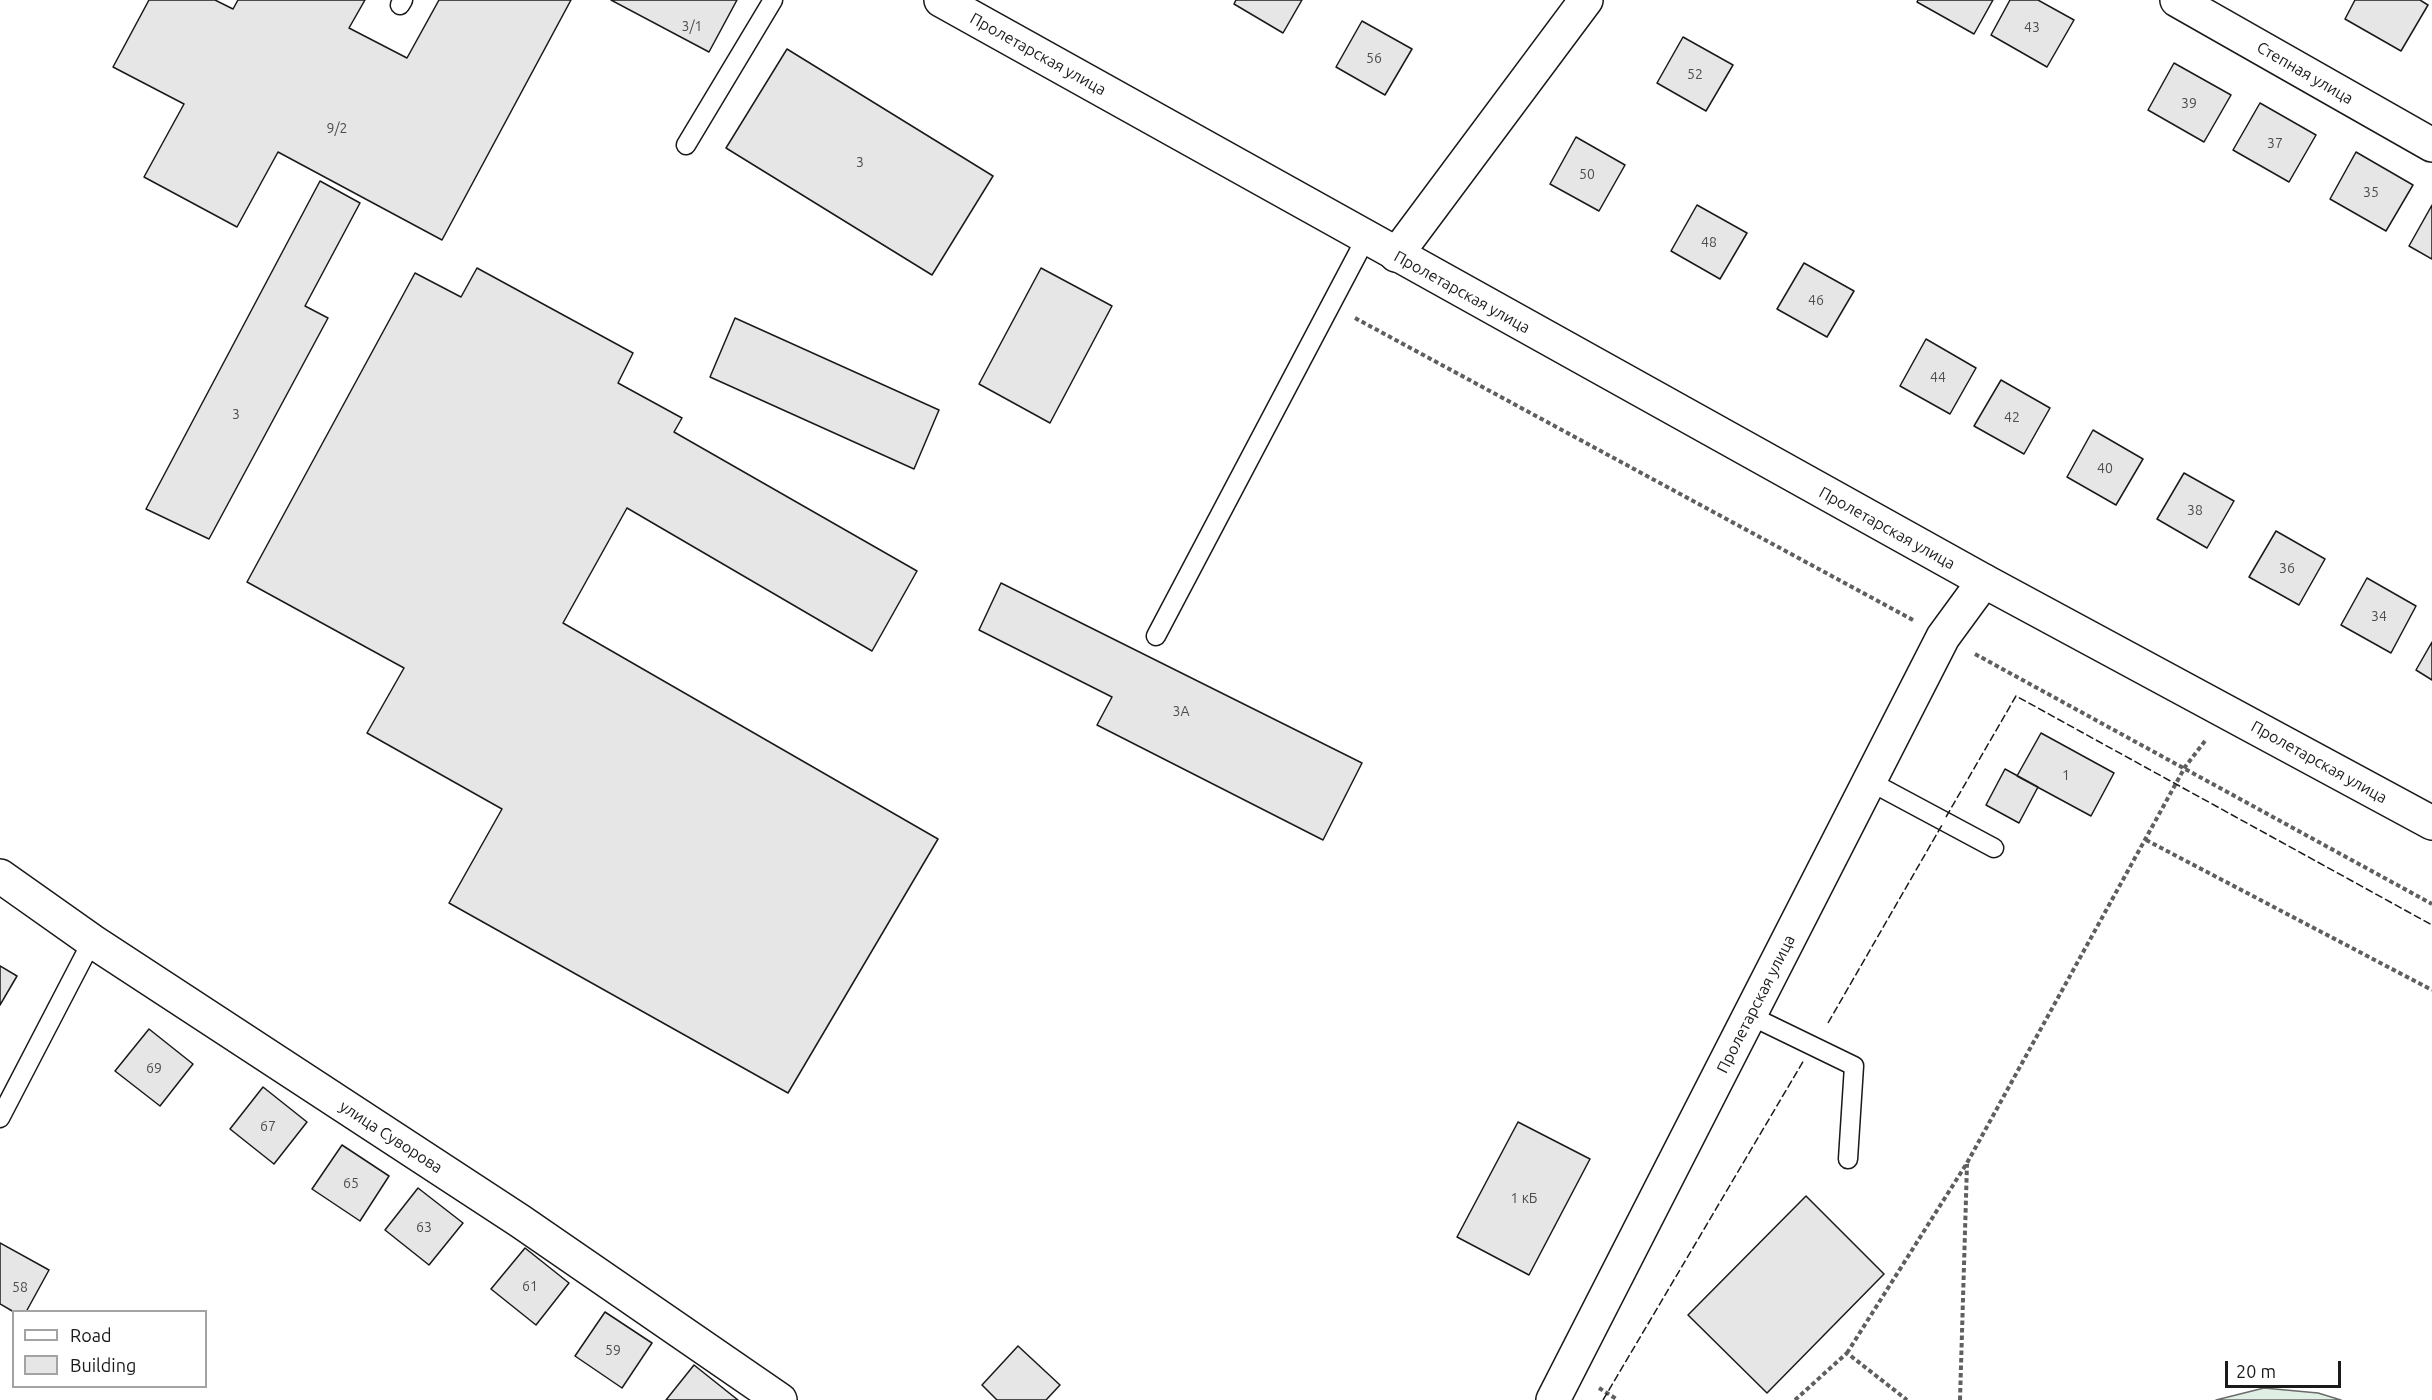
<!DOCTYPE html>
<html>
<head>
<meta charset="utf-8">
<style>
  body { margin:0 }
  #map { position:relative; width:2432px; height:1400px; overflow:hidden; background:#fff; font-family:Ubuntu,sans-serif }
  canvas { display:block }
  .legend { position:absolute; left:12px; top:1310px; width:195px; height:78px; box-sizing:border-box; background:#fff; border:2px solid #a3a3a3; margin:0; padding:8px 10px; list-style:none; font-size:18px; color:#1a1a1a }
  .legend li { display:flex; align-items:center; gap:12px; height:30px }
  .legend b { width:30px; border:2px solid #a3a3a3 }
  .scale { position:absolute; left:2225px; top:1361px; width:116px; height:27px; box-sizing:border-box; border:3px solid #1a1a1a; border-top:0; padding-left:8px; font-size:18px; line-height:21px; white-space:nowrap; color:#1a1a1a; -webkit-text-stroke:4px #fff; paint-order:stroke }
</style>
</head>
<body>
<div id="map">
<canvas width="2432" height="1400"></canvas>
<ul class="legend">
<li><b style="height:8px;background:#fff"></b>Road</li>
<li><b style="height:16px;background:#e6e6e6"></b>Building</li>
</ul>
<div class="scale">20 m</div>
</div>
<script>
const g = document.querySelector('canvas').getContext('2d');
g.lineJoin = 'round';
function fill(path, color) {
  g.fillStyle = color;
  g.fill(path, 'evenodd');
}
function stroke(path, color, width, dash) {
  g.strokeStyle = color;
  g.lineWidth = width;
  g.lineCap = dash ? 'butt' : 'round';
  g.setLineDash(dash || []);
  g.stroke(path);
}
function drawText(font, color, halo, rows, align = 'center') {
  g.font = font + ' Ubuntu,sans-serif';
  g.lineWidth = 4.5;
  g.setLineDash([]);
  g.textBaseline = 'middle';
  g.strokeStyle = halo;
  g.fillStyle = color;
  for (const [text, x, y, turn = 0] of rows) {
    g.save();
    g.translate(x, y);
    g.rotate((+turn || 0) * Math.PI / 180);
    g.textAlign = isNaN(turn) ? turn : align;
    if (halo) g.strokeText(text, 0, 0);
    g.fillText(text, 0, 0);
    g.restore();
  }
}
const green = new Path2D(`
  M2264 1388 2318 1393 2341 1400H2216Z`);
const building = new Path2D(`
  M149 0H215L233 9 238 0H365L349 28 407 58 439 0H571L442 240 278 152 237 227 144 177 184 104 113 67Z
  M611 0H737L709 52Z
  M1236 0H1302L1283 33 1234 4Z
  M1918 0H1993L1974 34 1917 2Z
  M2010 0H2038L2074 20 2047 67 1991 35Z
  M2355 0H2420L2428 5 2401 51 2345 19Z
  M1362 21 1412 49 1385 95 1336 67Z
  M1683 37 1733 65 1706 111 1657 83Z
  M787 49 993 176 932 275 726 148Z
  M2174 63 2231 95 2204 142 2148 110Z
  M2260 103 2316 135 2289 182 2233 150Z
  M1576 137 1625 165 1599 211 1550 184Z
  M2356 152 2413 185 2386 231 2330 199Z
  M320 181 360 203 305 306 328 318 209 539 146 509Z
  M1697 205 1747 233 1720 279 1671 251Z
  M2432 205V259L2409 246Z
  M1804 263 1854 291 1827 337 1777 309Z
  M477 268 633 353 618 383 682 418 674 432 917 571 872 651 627 508 563 623 938 839 788 1093 449 903 502 809 367 733 404 668 247 582 415 273 461 297Z
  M1041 268 1112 306 1050 423 979 384Z
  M735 318 939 410 914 469 710 377Z
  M1926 339 1976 368 1950 414 1900 386Z
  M2001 380 2050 408 2024 454 1974 426Z
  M2093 430 2143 459 2116 505 2067 477Z
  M2184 473 2234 501 2207 548 2157 519Z
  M2276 531 2325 559 2299 605 2249 577Z
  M2367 578 2416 606 2391 653 2341 625Z
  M1001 583 1362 763 1323 840 1097 725 1112 697 979 630Z
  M2432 642V680L2416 670Z
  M2041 733 2114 773 2091 816 2017 776Z
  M2005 769 2038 787 2019 823 1986 805Z
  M0 966 17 976 0 1005Z
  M149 1029 193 1064 160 1106 115 1071Z
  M263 1087 307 1122 274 1164 230 1129Z
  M1518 1122 1590 1159 1529 1275 1457 1237Z
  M342 1145 389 1176 360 1221 312 1189Z
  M418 1188 463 1223 429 1265 385 1230Z
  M1806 1196 1884 1274 1767 1393 1688 1315Z
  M0 1243 49 1270 26 1312H14L0 1304Z
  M525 1248 569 1283 536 1325 491 1289Z
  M605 1312 652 1343 622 1388 575 1356Z
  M1018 1346 1060 1385 1046 1400H997L982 1385Z
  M694 1365 738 1400H666Z`);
const path = new Path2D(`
  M1355 318 1913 620
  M1975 654 2432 904
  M2146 840 2432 990
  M1847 1353 1967 1163 2185 767 2205 741
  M1599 1388 1618 1400
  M1795 1400 1847 1353 1907 1400
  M1960 1400 1967 1164`);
const lane = new Path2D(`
  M400 5 403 0
  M686 145 773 0
  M1156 636 1366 238
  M1869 781 1994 848
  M1751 1016 1854 1066 1848 1159
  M0 1118 92 941`);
const street = new Path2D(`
  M2177 0 2432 145
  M1396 255 1586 0
  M0 876 92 941 520 1221 780 1400
  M1553 1400 1943 637 1984 581`);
const secondary = new Path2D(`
  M941 0 1984 581 2432 823`);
const fence = new Path2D(`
  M1946 817 2016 696 2432 925
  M1828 1023 1942 825
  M1603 1400 1804 1060`);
const numberNames = [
  ["3/1",692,26],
  ["43",2032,27],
  ["56",1374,58],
  ["52",1695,74],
  ["39",2189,103],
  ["9/2",337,128],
  ["37",2275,143],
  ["3",860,162],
  ["50",1587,174],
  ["35",2371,192],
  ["48",1709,242],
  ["46",1816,300],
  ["44",1938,377],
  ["3",236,414],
  ["42",2012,417],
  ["40",2105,468],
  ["38",2195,510],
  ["36",2287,568],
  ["34",2379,616],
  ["3А",1181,711],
  ["1",2066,775],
  ["69",154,1068],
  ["67",268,1126],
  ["65",351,1183],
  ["1 кБ",1524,1198],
  ["63",424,1227],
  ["61",530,1286],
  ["58",20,1287],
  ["59",613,1350]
];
const streetNames = [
  ["Пролетарская улица",1038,54,29],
  ["Степная улица",2305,73,30],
  ["Пролетарская улица",1462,292,29],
  ["Пролетарская улица",1887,528,29],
  ["Пролетарская улица",2319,762,29],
  ["Пролетарская улица",1756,1004,-63],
  ["улица Суворова",391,1137,33]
];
fill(green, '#e0efe3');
stroke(green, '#6a6a6a', 1.5);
fill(building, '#e6e6e6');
stroke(building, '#1a1a1a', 1.5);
stroke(lane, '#1a1a1a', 21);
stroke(street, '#1a1a1a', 36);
stroke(secondary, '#1a1a1a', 36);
stroke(path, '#5f5f5f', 4, [4.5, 3]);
stroke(lane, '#fff', 18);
stroke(street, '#fff', 33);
stroke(secondary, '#fff', 33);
stroke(fence, '#1a1a1a', 1.5, [8, 3]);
drawText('14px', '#4d4d4d', null, numberNames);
drawText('16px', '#1a1a1a', '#fff', streetNames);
</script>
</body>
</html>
